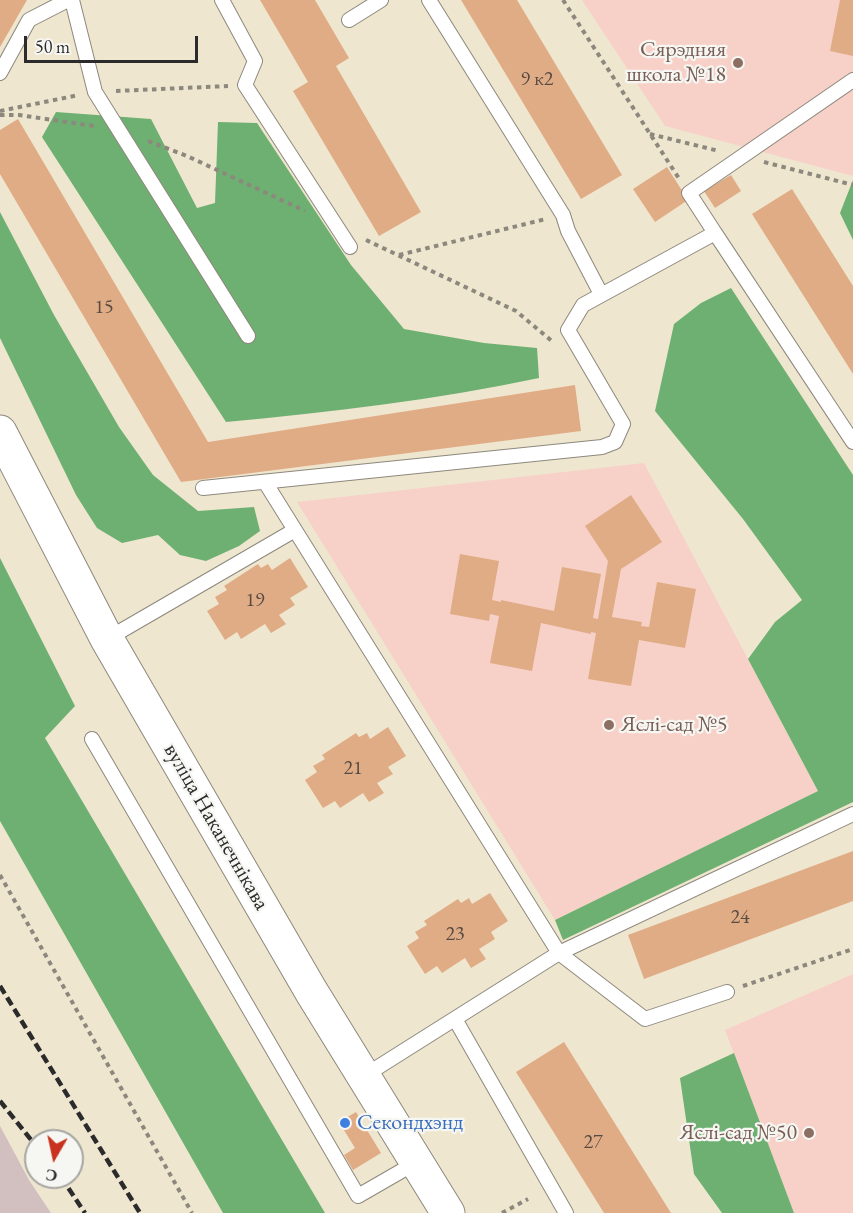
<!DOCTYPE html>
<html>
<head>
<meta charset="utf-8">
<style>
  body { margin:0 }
  #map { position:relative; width:853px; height:1213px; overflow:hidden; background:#efe6cf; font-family:"EB Garamond",serif }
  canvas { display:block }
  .north { position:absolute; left:24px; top:1129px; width:60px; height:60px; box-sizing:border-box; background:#f6f6f2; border:2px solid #a5a5a2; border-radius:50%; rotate:189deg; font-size:16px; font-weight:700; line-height:24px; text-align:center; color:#2b2b2b }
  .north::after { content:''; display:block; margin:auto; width:21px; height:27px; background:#c8321e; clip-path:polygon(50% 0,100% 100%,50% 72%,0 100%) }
  .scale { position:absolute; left:24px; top:36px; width:174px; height:27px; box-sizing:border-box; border:3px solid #2b2b2b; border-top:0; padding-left:8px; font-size:18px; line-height:21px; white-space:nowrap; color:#2b2b2b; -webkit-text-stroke:4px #f6f6f2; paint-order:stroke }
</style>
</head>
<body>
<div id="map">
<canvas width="853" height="1213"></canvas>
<div class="north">С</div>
<div class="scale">50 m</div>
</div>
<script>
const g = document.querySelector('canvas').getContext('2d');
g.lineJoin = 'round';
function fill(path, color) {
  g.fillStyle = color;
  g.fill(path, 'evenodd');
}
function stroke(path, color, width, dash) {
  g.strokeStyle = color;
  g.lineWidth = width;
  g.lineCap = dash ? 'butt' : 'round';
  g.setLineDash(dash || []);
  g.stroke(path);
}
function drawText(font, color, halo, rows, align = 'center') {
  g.font = font + ' "EB Garamond",serif';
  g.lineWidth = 4.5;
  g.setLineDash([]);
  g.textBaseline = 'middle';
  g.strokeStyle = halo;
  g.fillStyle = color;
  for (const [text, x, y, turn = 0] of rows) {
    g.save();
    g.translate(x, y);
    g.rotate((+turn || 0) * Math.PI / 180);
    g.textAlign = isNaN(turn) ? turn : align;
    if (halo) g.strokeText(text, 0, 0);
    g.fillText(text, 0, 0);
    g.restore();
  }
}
const built = new Path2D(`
  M582 0H853V176L665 126Z
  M644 463 818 791 555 920 297 502Z
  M853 974V1213H794L725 1030Z`);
const industrial = new Path2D(`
  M0 1126 29 1180 51 1213H0Z`);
const forest = new Path2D(`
  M56 112 151 119 197 208 215 203 218 122 257 123 351 265 404 329 484 343 537 348 539 378C436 400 331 412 226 422L42 137Z
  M853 180V240L840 213Z
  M0 212 54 315 119 427 153 475 198 511 254 507 260 531 239 546 206 561 180 555 158 535 122 543 97 528 76 495 0 338Z
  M731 288 853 475V802L563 940 555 920 818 791 748 659 775 622 802 600 743 519 655 411 674 324 701 303Z
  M0 558 75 706 45 738 325 1213H223L0 821Z
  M734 1053 794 1213H722L694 1174 680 1078Z`);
const building = new Path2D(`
  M0 0H27L0 47Z
  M260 0H315L349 58 336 66 421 212 379 236 293 91 308 82Z
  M461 0H517L622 175 581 199Z
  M840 0H853V56L830 51Z
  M18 119 208 442 575 385 581 431 181 482 0 174V130Z
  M667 167 688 200 655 222 633 189Z
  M731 175 741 191 715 208 704 191Z
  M792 189 853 286V374L752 214Z
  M631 495 662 542 621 569 612 617 642 622 641 626 649 627 657 582 696 589 685 648 639 640 631 686 588 679 596 633 591 632V634L541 623 532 671 490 663 499 616 490 614 489 621 450 614 460 554 499 561 492 600 501 602V600L554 611 562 567 601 574 593 618 598 619 608 561 585 526Z
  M290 558 308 587 290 598 295 605 279 615 286 624 271 633 265 624 241 639 237 632 225 640 207 611 219 604 215 597 227 590 224 586 258 564 261 568 268 564 272 570Z
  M388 727 406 756 388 767 393 774 377 783 384 793 369 802 363 793 340 808 335 801 323 808 305 780 317 772 313 766 325 759 322 755 356 733 359 737 367 733 370 739Z
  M853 851V901L644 979 628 935Z
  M490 893 508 921 491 932 495 939 479 949 486 959 471 968 465 958 442 973 437 966 425 974 407 946 419 938 415 932 427 925 424 921 458 899 461 903 469 898 472 904Z
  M564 1042 671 1213H604L516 1072Z
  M356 1112 381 1153 353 1170 344 1155 355 1148 339 1122Z`);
const path = new Path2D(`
  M563 0 680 180
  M116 91 228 86
  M0 111 79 95
  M0 115H19L94 126
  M650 134 719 151
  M148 141 187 156 305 211
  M764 162 853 185
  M366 240 516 311 553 342
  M399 255 546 219
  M0 875 192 1213
  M743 986 853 949
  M502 1213 528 1199`);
const lane = new Path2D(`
  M72 0 95 92 248 336
  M222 0 255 61 245 85 350 247
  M429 0 563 215 568 231 601 294
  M349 20 381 0
  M0 73 29 20 68 0
  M715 233 689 193 853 80
  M265 482 559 953 645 1019 727 992
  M203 488 602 447 615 442 623 424 568 330 583 305 715 233 853 442
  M107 639 295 530
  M92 739 358 1196 417 1162
  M455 1019 566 1213
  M364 1076 559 953 853 814`);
const secondary = new Path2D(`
  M0 432 107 639 311 991 448 1213`);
const rail = new Path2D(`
  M0 986 140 1213
  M0 1101 36 1146
  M61 1177 85 1213`);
const markers = [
  [738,63,6,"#8d6e63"],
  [609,725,6,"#8d6e63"],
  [345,1123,6,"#3f7fe0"],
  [809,1133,6,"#8d6e63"]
];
const numberNames = [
  ["9 к2",537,80],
  ["15",104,308],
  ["19",255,601],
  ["21",353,769],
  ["24",740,918],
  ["23",455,935],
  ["27",593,1143]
];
const educationNames = [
  ["Сярэдняя",726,50],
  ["школа №18",726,75],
  ["Яслі-сад №5",621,725,"left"],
  ["Яслі-сад №50",797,1133]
];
const streetNames = [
  ["вуліца Наканечнікава",216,827,60]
];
const shopNames = [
  ["Секондхэнд",357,1123]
];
fill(built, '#f7d1c8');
fill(industrial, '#d2bfc0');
fill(forest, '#6eb072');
fill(building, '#e0ac86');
stroke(lane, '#8d887d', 16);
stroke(secondary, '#8d887d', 35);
stroke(path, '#8d887d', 4, [4.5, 4.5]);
stroke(lane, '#fff', 14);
stroke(secondary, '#fff', 33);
stroke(rail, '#2b2b2b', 4.5, [9, 4.5]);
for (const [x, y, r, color] of markers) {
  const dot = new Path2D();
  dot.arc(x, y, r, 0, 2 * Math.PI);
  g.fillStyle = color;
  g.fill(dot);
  stroke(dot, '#f6f6f2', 2);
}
drawText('20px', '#584b42', null, numberNames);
drawText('22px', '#785e54', '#f6f6f2', educationNames, 'right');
drawText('22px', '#2b2b2b', '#f6f6f2', streetNames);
drawText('22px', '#366cbe', '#f6f6f2', shopNames, 'left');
</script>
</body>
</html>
